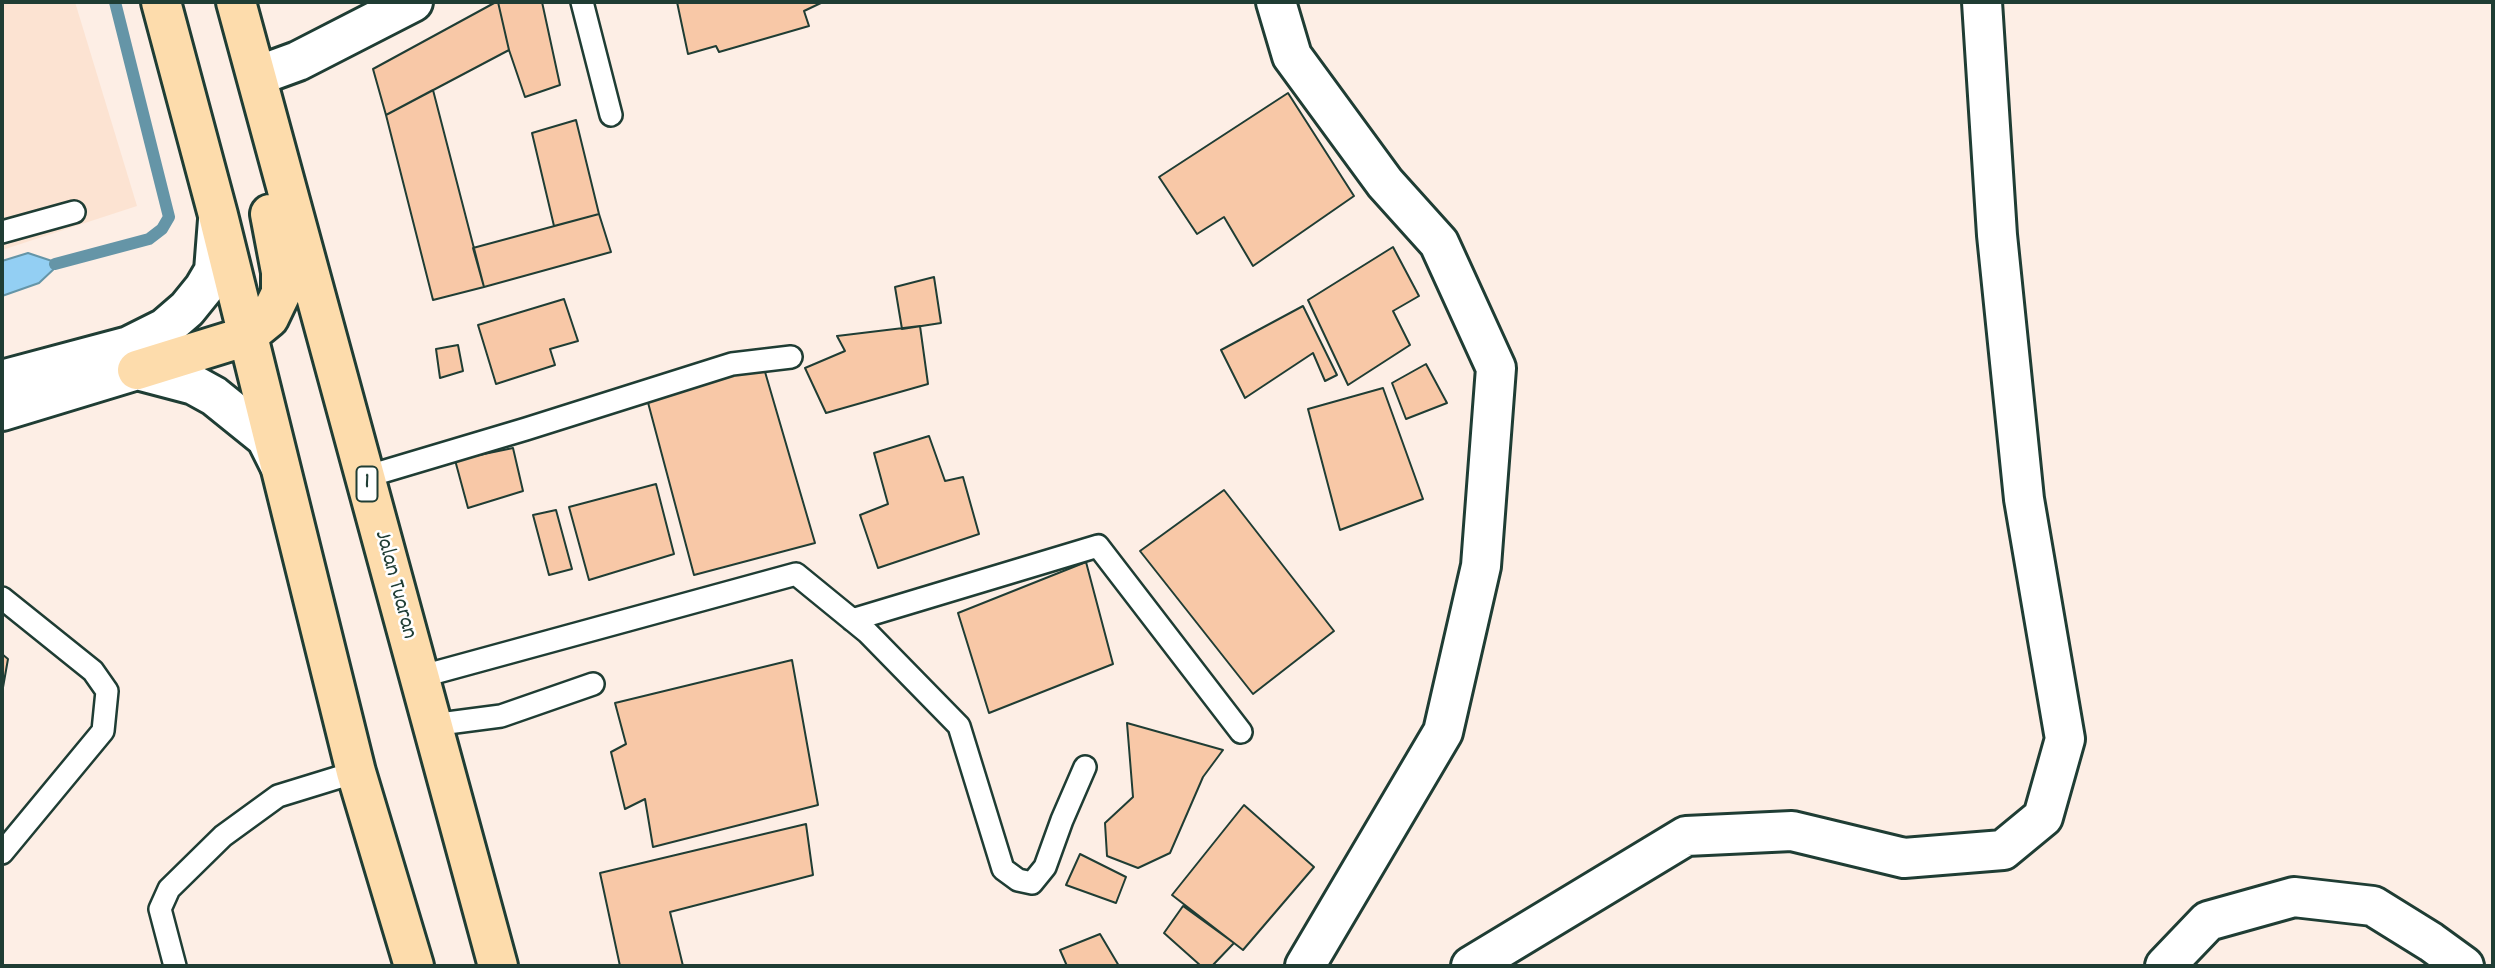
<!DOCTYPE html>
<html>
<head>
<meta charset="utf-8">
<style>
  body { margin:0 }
  #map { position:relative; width:2495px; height:968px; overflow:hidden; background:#fdeee5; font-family:Dekko,sans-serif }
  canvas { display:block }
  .frame { position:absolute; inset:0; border:4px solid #1f3d34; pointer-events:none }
</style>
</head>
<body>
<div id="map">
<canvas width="2495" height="968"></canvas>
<div class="frame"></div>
</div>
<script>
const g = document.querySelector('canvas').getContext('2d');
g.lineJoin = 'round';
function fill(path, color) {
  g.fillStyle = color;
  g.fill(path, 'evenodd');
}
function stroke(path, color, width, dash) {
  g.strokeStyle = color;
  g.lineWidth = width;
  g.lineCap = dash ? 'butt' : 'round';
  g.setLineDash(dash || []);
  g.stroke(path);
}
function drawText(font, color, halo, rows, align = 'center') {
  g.font = font + ' Dekko,sans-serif';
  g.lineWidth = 5;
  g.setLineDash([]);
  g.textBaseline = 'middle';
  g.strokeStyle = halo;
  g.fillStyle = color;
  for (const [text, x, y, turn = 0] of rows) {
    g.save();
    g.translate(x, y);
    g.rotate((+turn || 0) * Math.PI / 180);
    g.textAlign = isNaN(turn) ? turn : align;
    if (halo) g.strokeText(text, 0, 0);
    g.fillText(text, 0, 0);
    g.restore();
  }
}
const built = new Path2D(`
  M2 2H75L137 206 2 250Z`);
const water = new Path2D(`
  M28 253 55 262 56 267 39 283 2 296V261Z`);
const stream = new Path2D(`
  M55 264 149 239 162 229 169 217 115 2`);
const building = new Path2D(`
  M496 2H498L509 50 386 115 373 69Z
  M498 2H542L560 85 525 97 509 50Z
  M677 2H823L804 11 809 26 719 52 716 46 688 54Z
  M433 90 484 287 433 300 386 115Z
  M1288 93 1354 196 1253 266 1224 217 1197 234 1159 177Z
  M576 120 599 214 554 226 532 133Z
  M599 214 611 252 484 287 473 248Z
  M1393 247 1419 296 1393 311 1410 345 1348 385 1308 300Z
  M934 277 941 323 902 329 895 287Z
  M564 299 578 341 550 349 555 365 496 384 478 325Z
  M1303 306 1337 375 1325 381 1313 353 1245 398 1221 350Z
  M920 326 928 384 826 413 805 368 845 351 837 336Z
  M458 345 463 371 440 378 436 349Z
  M1426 364 1447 403 1406 419 1392 383Z
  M763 365 815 543 694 575 646 395Z
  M1383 388 1423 499 1340 530 1308 409Z
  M929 436 945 481 963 477 979 534 878 568 860 515 888 504 874 453Z
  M513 448 523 491 468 508 455 460Z
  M656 484 674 554 589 580 569 507Z
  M1224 490 1334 631 1253 694 1140 551Z
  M556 510 572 569 549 575 533 515Z
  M1086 562 1113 664 989 713 958 613Z
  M2 654 8 659 2 693Z
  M792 660 818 805 653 847 645 799 625 809 611 752 626 744 615 703Z
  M1127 723 1223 750 1203 777 1170 853 1138 868 1107 856 1105 823 1133 797Z
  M1244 805 1314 867 1243 950 1172 895Z
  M806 824 813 875 670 912 683 966H620L600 873Z
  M1080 854 1126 877 1116 903 1066 885Z
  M1183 906 1234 943 1212 966H1201L1164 933Z
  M1100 934 1119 966H1067L1060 950Z`);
const service = new Path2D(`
  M582 2 611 115
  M2 232 74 212
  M365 477 526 429 732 364 791 357
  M2 598 93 671 107 691 103 731 2 853
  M852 620 1098 546 1241 732
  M419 677 796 574 867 632 959 726 1003 869 1018 880 1032 883 1045 867 1062 820 1085 767
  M432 725 501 716 593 684
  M175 966 160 909 169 889 223 836 278 796 356 772`);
const minor = new Path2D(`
  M1276 2 1292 56 1385 183 1439 243 1496 368 1481 566 1443 732 1305 966
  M257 76 298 61 413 2
  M1471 966 1686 836 1792 831 1904 858 2003 850 2043 817 2065 739 2024 499 1997 235 1982 2
  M2165 966 2208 921 2294 897 2373 906 2431 942 2464 966`);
const tertiary = new Path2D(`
  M2 380 129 346 165 328 187 309 204 288 214 271 218 220
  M2 411 137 370 194 385 214 396 266 438 279 464`);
const primary = new Path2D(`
  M161 2 218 215 356 772 414 966
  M236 2 498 966
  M137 370 247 336 269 318 281 293V272L270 214`);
const shields = [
  [367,484,21]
];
const shieldNames = [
  ["1",367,484]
];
const streetNames = [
  ["Jalan Tuaran",394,585,75]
];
fill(built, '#fce3d2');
fill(water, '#93cff3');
stroke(water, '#6595a7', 2);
stroke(stream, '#6595a7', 12);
fill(building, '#f8c8a7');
stroke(building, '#1f3d34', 2);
stroke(service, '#1f3d34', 26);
stroke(minor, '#1f3d34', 44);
stroke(tertiary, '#1f3d34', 44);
stroke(primary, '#1f3d34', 44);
stroke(service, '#fff', 21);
stroke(minor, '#fff', 38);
stroke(tertiary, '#fff', 38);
stroke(primary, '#fddcac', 38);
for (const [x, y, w] of shields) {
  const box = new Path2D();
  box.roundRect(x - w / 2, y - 17.5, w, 35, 5);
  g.fillStyle = '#fff';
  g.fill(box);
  stroke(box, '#1f3d34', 2);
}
drawText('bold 21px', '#1f3d34', null, shieldNames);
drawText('23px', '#1f3d34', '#fff', streetNames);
</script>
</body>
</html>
